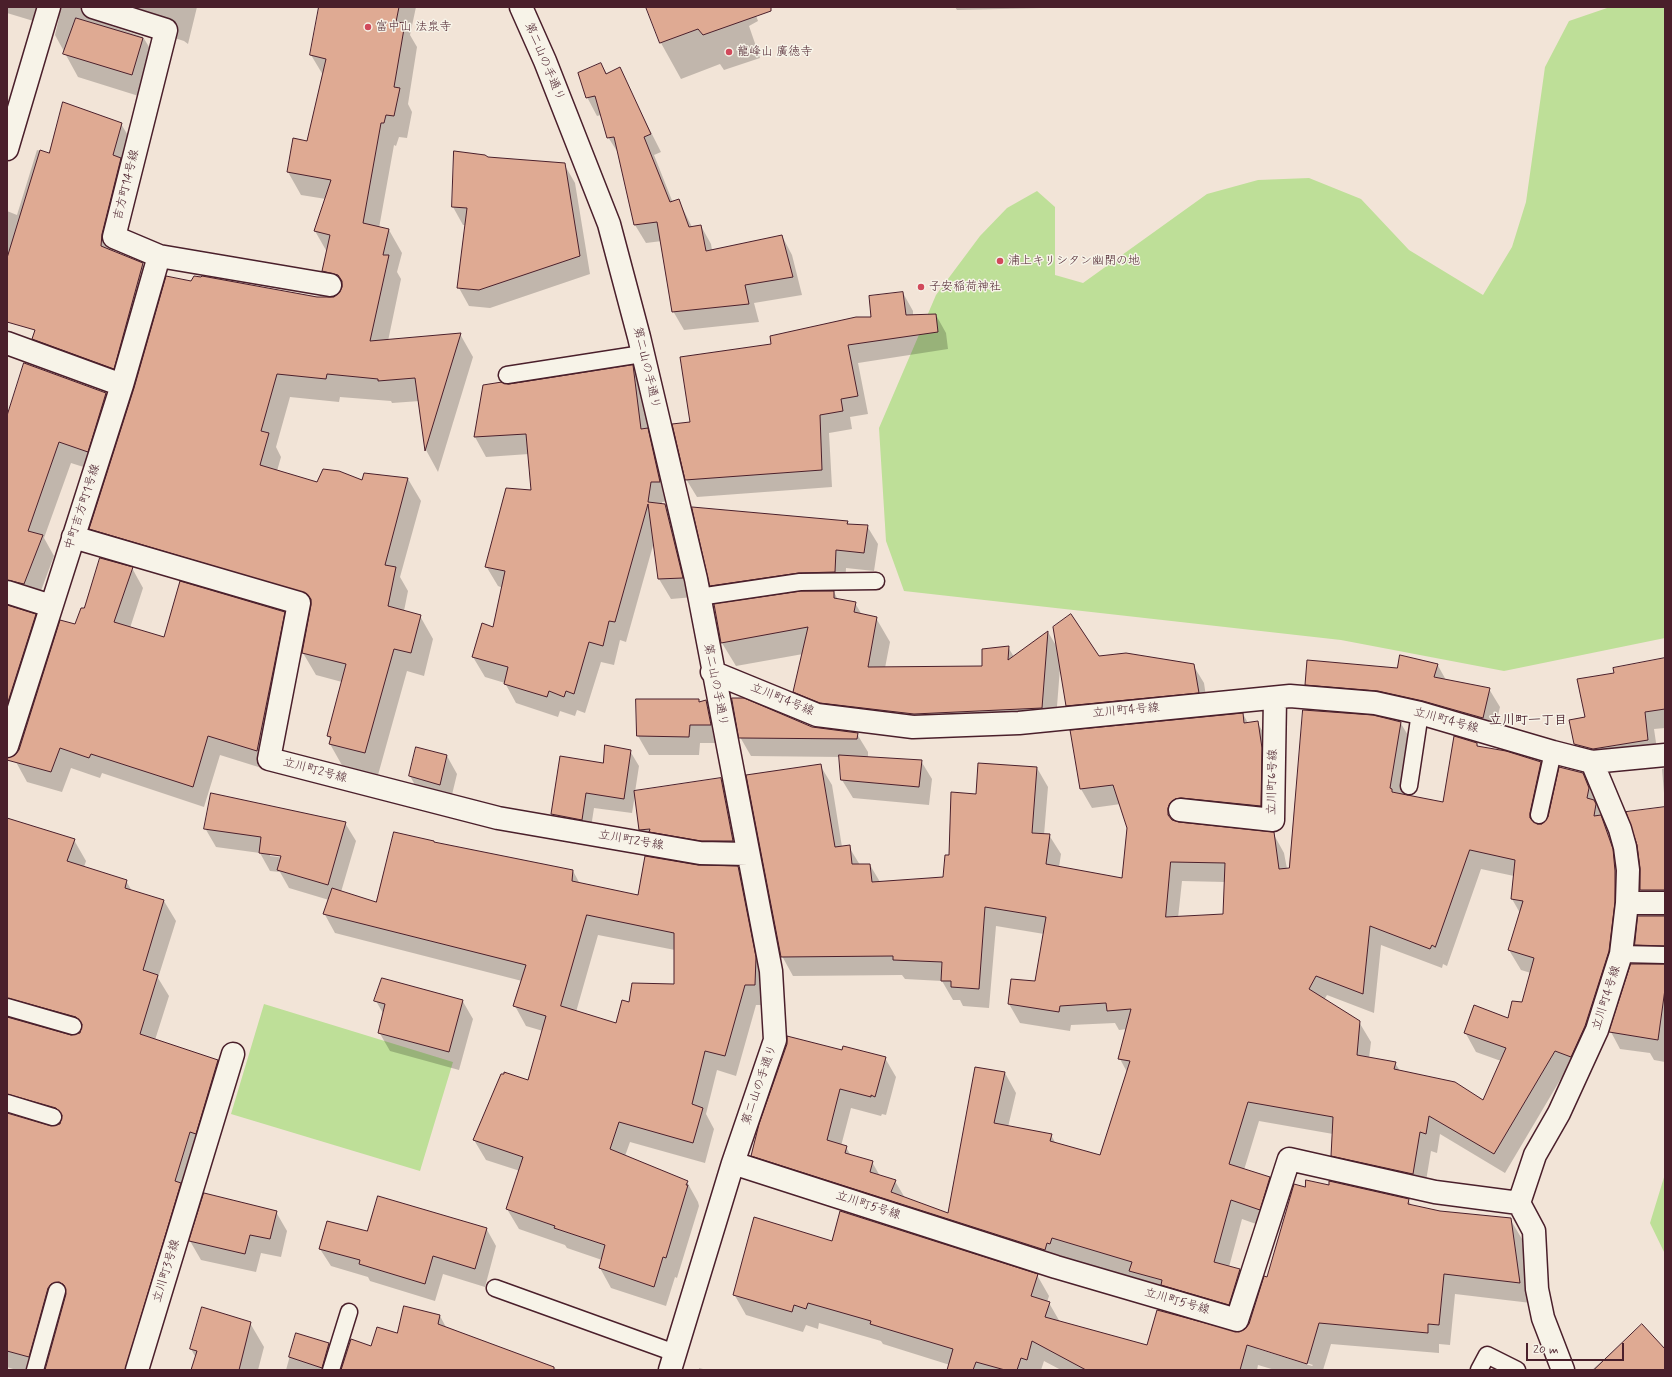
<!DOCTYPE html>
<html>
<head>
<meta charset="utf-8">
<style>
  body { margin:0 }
  #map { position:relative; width:1672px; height:1377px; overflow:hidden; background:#f2e4d7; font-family:Mynerve,sans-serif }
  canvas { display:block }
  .frame { position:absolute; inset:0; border:8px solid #4a1f2b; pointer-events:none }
  .scale { position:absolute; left:1526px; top:1343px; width:98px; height:18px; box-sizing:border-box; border:2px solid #4a1f2b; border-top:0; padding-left:5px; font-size:12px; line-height:14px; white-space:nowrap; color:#4a1f2b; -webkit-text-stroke:3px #f7f3e8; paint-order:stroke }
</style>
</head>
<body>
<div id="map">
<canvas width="1672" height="1377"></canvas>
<div class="frame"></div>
<div class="scale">20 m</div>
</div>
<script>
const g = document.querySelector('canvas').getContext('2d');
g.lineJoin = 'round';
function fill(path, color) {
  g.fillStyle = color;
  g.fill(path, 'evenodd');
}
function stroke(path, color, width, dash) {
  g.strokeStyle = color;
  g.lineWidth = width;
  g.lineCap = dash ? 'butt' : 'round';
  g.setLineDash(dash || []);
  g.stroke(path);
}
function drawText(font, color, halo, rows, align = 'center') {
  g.font = font + ' Mynerve,"Klee One",sans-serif';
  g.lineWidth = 3;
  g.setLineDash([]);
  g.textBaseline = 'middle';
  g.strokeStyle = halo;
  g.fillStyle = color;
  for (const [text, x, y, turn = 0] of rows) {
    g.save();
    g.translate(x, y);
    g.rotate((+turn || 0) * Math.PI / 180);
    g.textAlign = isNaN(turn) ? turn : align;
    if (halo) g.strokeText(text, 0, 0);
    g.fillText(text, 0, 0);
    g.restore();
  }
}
const green = new Path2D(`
  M1610 7H1665V638L1504 671 1341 640 904 591 886 541 879 428 936 295 980 236 1007 208 1037 191 1055 207V275L1083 283 1207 194 1258 180 1309 178 1361 199 1409 250 1483 295 1512 247 1526 202 1545 67 1569 21Z
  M264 1004 453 1062 420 1171 231 1114Z
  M1665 1174V1254L1650 1223Z`);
const shadow = new Path2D(`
  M7 7H197L188 44 184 41 111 18 103 17 97 21 143 37 157 60 145 98 78 77 55 35 59 18 53 21 50 26 7 13Z
  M320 7H416L410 35 417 47 408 104 412 112 407 138 399 137 396 146 394 145 379 228 389 230 402 253 397 272 401 279 388 341 460 334 473 357 438 472 426 450 420 401 392 403 391 401 340 397 339 402 290 397 276 447 281 457 277 471 317 483 408 479 421 501 400 577 408 591 404 611 420 616 433 639 424 676 407 671 378 775 343 767 330 744 331 741 328 736 342 682 316 675 303 653 311 612 104 551 90 529 192 282 317 298H334L339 294H337L323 271 327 252 315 231 326 199 301 195 288 172 308 142 323 75 311 55Z
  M647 7H753L758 21 749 26 760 58 724 70 720 64 681 79 661 43Z
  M955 7H1043V8L957 10Z
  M601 64 607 74 619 69 661 152 654 155 673 203 679 201 692 227 701 226 711 244 712 250 782 236 792 255 802 295 754 303 759 322 684 330 673 311 662 241 646 243 635 225 620 156 608 137 601 115 597 116 587 97Z
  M121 124 132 142 131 177 112 252 142 264 153 282 124 386 48 359 38 340 47 310 7 297V211L17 215 37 150 50 154Z
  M487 158 564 164 575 183 590 274 490 308 469 306 459 288 466 225H463L453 207Z
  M903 293 913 311V316L936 315 946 333 948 349 858 363 868 414 850 417 852 429 829 433 832 487 697 497 686 479 692 423 772 345 872 318Z
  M632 366 644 386 649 433 659 449 671 501 662 502V505H665L676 525 694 597 671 599 659 579 654 542 626 642 620 640 614 665 601 662 585 713 577 710 575 716 560 711 558 717 516 703 505 683 485 677 473 657 494 628 503 588 498 586 486 566 532 491 529 454 486 457 475 437 484 386 508 385Z
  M106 393 118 414 99 472 71 463 44 538 54 556 36 604 11 603 9 606 35 615 47 636 7 756V419Z
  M847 522 849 525 867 526 878 544 874 571 846 568 845 590 802 591 834 592 838 600 855 603 862 615 876 618 890 642 885 668 983 666 1008 647 1014 657 1048 632 1058 649 1099 657 1193 665 1204 683 1208 710 1078 723 1067 705 1060 668 1055 732 928 738 835 726 808 715 794 691 803 654 736 666 722 643 715 605 722 604 711 585Z
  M132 568 143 588 130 628 165 639 284 613 295 632 268 770 220 755 204 807 102 773 100 778 71 768 62 792 27 782 16 762 75 625 85 610Z
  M1665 659V728L1654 729 1658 756 1585 761 1575 744 1586 718 1615 674Z
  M1437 664 1446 680 1489 689 1500 707 1493 736 1317 703 1306 684Z
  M637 700H698L700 703 706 701 717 720 721 743H700L699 755H649L638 736Z
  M1243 714 1248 723 1257 722 1269 742 1271 825 1186 818 1180 824 1273 833 1284 853 1287 869H1290L1400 722 1412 742 1403 795 1444 803 1477 744 1479 748 1540 762 1552 782 1542 826 1582 773 1594 793 1599 810 1611 836 1626 891 1582 1076 1566 1070 1505 1173 1440 1134 1437 1153 1431 1151 1424 1193 1343 1175 1332 1155 1333 1134 1259 1121 1244 1170 1269 1178 1281 1197 1270 1229 1242 1219 1229 1267 1240 1270 1251 1290 1240 1324 1135 1279 1063 1257 1061 1263 763 1175 752 1155 843 1052 885 1058 896 1077 886 1115 882 1114 881 1116 851 1108 841 1146 846 1147 851 1156 872 1162 880 1176 895 1181 905 1198 949 1215 1005 1073 1016 1093 1008 1127 1051 1135 1056 1144 1100 1156 1127 1072 1120 1059 1127 1029 1119 1030 1115 1023 1071 1025 1070 1031 1020 1023 1009 1004 1036 982 1044 934 996 926 989 1008 963 1006 960 1000H953L942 981 905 979 902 975 793 976 782 956 820 765 832 785 842 847H849L860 865H870L880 882 944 878 950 856 977 795 1037 768 1048 787 1044 835H1049L1061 854 1059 867 1123 879 1128 828 1121 804 1092 808 1081 789ZM1481 869 1514 876 1512 899 1520 913 1509 950 1521 970 1531 973 1523 1003 1509 1019 1465 1032 1476 1052 1501 1061 1484 1101 1400 1071 1395 1063 1369 1058 1371 1042 1359 1022 1324 1000 1327 995 1374 1013 1381 945 1442 968 1443 964 1447 966ZM1182 881 1225 882 1224 915 1178 918Z
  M812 728 857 734 868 752V757L921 761 932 779 929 805 853 798 842 780 841 757 751 756 740 737Z
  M630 751 639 766 635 792 721 780 732 798 743 859 651 848 640 829 635 795 632 813 594 808 590 834 561 829 552 814 561 757 604 764Z
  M447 756 457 774 450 803 420 794 410 776Z
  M1665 768V805L1662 769Z
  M1665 808V908L1651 907 1641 890V868Z
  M345 823 356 841 341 892 377 903 434 844 573 871 580 884 639 896 698 866 738 867 749 887 766 1005H756L736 1076 717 1070 706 1114 714 1129 705 1163 630 1142 625 1156 687 1182 698 1202 699 1206 677 1278 675 1277 666 1306 611 1288 600 1268 602 1260 567 1248 565 1245 519 1229 507 1209 520 1171 486 1160 474 1140 504 1075 528 1081 543 1031 526 1026 515 1006 522 981 335 933 324 913 329 900 289 888 280 872 270 871 260 853 216 847 205 828ZM270 853 286 856 285 858 270 856ZM598 935 675 950V985L630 1003 617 1024 576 1012Z
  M7 833 74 840 86 861 84 867 126 881 132 891 164 901 176 921 158 978 169 996 155 1040 218 1060 229 1081 142 1370H46L64 1305 59 1309 42 1370H16L7 1367ZM22 1018 78 1034 70 1036 14 1020ZM22 1114 58 1125 50 1127 14 1116Z
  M1665 915V962H1646L1636 945 1639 916Z
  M1665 965V1062L1654 1060 1650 1053 1620 1049 1611 1032Z
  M462 1000 473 1019 459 1070 390 1051 379 1032 384 1015 376 1001Z
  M1305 1188 1408 1200 1412 1206 1440 1212 1510 1219 1522 1239 1531 1303 1455 1294 1450 1345 1439 1344V1353L1331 1344 1323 1370H1275L1258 1365 1257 1370H1061L1044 1361 1041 1370H948L950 1365 883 1344 881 1341 819 1323 818 1329 806 1325 803 1332 746 1315 734 1294 832 1242 1037 1275 1049 1296 1047 1302 1049 1303 1060 1322 1147 1346 1240 1333 1247 1330 1265 1277 1267 1278ZM1258 1347 1313 1365 1312 1366 1258 1349Z
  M276 1212 287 1231 281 1257 261 1253 256 1272 201 1260 190 1241Z
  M486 1228 496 1246 485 1287 443 1274 435 1301 370 1281 368 1277 331 1266 320 1249 368 1232Z
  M440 1316 447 1329 559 1370H342L371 1347Z
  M250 1323 264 1347 258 1370H192L196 1358 191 1349Z
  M1642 1325 1665 1351V1370H1592Z
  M296 1334 329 1344 341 1365 339 1370H286Z
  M699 1368 707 1370H699Z`);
const building = new Path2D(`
  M319 7H399L396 22 405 23 394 87 400 88 394 116 386 115 384 123H381L363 223 389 229 383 255H389L370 341 461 333 425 451 415 378 378 381V379L327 374 326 379 277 374 261 431 269 433 260 465 317 482 323 469 339 471 362 480 364 473 408 478 385 565 396 567 388 606 421 615 411 653 394 649 365 753 329 744 331 737 327 736 346 664 302 653 311 605V599L307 594 89 529 134 388 166 276 191 281 194 276 201 277 202 276 317 297H334L339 293 342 287V281L338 275 322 271 330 235 314 231 331 180 287 172 293 138 307 141 326 59 310 55Z
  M646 7H771V11L703 35 698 29 660 43Z
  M76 18 143 38 132 75 63 54Z
  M601 63 606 74 620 67 651 134 644 137 670 202 679 199 689 227 701 225 706 251 782 235 793 277 745 285 749 304 672 312 657 222 634 225 614 137 607 138 595 96 586 98 578 73Z
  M63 102 122 123 113 155 121 158 102 234 101 246 143 263 114 369 32 339 35 330 7 322V258L40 150 49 153Z
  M454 151 485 155 488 157 565 163 580 256 479 290 457 288 467 208 452 207Z
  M903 292 906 315 936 314 938 332 848 345 858 396 841 399 843 411 820 415 822 470 685 480 672 424 690 422 680 357 771 344 770 336 856 317H871L869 296Z
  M24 363 106 393 88 452 59 442 28 531 43 535 24 584 7 580V416Z
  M633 365 641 429 648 428 660 482H651L648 502 665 504 683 578 658 579 648 504 615 622 609 621 603 646 589 642 574 694 566 691 564 697 549 691 547 697 504 684 508 667 472 657 482 623 493 627 505 571 485 567 506 488 531 490 526 434 474 437 483 385 502 382 508 384Z
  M692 507 848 521 847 524 868 525 864 553 836 550 835 572 799 573 710 586Z
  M100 558 133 567 114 622 164 637 180 581 285 612 257 751 208 736 193 787 91 754 89 758 60 748 51 772 7 760V758L15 755 19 750 60 620 75 624 81 608H84Z
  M801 591H834V598L856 602 854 612 877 617 868 667 982 666V649L1009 646 1008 660 1048 631 1042 708 914 714 820 703 793 692 808 627 721 643 714 604Z
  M7 605 36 614 7 705Z
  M1071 614 1099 656 1126 653 1194 664 1199 693 1066 706 1053 627Z
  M1400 655 1438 664 1434 677 1490 688 1483 718 1423 701 1378 691 1305 685 1307 660 1397 668Z
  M1665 658V709L1645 712 1648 740 1593 749 1574 744 1569 720 1585 717 1577 679 1614 673 1613 668Z
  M732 698H744L812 727 858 733 857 739 739 738Z
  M636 699H699V702L706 700 711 725H690L689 737 637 736Z
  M1303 710 1373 715 1401 722 1390 788 1392 789V792L1443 802 1454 736 1477 743V746L1506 751 1541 762 1530 813V818L1537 824H1542L1548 817 1559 767 1583 773 1589 788 1587 798 1594 800 1596 804 1594 816 1601 815 1613 849 1615 871V902L1609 951 1585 1026 1571 1057 1555 1051 1494 1154 1429 1116 1426 1134 1420 1132 1413 1174 1331 1156 1333 1117 1248 1102 1229 1164 1270 1177 1260 1210 1231 1200 1214 1262 1240 1269 1229 1305 1161 1285 1162 1280 1129 1271 1132 1262 1052 1238 1050 1244 1047 1243 1045 1250 751 1156 759 1124 787 1044V1036L842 1050 843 1046 886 1057 875 1097 871 1095V1097L840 1089 827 1140 847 1146 845 1153 873 1161 870 1172 896 1180 891 1192 948 1213 975 1067 1005 1072 994 1123 1052 1134 1050 1141 1100 1155 1130 1061 1118 1059 1131 1009 1107 1011 1106 1003 1060 1006 1059 1012 1008 1004 1011 979 1035 981 1046 917 985 907 979 989 951 987V981H941L942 962 893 960V956L781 957 746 775 821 764 835 847 850 845 852 864H870L872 882 943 877 945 855H949L951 792 976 794 978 763 1037 767 1032 833 1050 834 1046 864 1122 878 1127 828 1113 785 1080 789 1070 730 1243 713 1244 723 1258 721 1262 748 1261 806 1181 798 1175 799 1170 803 1168 808V815L1172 820 1179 822 1274 832 1279 869 1289 868ZM1470 850 1515 860 1511 899 1523 901 1508 950 1534 958 1522 1002 1512 1001 1508 1018 1474 1005 1464 1033 1506 1048 1483 1100 1455 1082 1394 1069 1396 1062 1357 1055 1360 1021 1309 989 1316 976 1363 994 1370 926 1430 949 1432 945 1435 947ZM1171 862 1225 863 1223 914 1166 917Z
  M605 745 631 750 624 799 586 793 582 820 551 814 560 756 603 763Z
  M416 747 447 755 440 785 409 776Z
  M839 755 922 760 919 787 841 780Z
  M721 778 733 841H701L649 832 650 829 639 830 634 791Z
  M211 793 346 822 328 885 277 870 281 856 259 853 261 837 204 829Z
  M1665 807V890H1640V868L1637 845 1626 812Z
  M7 818 75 839 67 861 127 880 125 888 164 900 143 970 158 975 140 1034 218 1060 196 1134 190 1132 175 1181 181 1183 125 1370H45L66 1294 64 1285 59 1282 51 1284 48 1288 29 1357 7 1351V1113L51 1126 60 1124 62 1115 56 1108 7 1094V1017L71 1035 80 1033 82 1024 76 1017 7 998Z
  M394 832 434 841V842L573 870 572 881 638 895 645 856 698 865 738 866 756 957 755 985H745L725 1056 705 1051 692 1104 703 1108 693 1143 619 1122 610 1149 688 1181 686 1185H688L666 1258 663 1257 654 1287 599 1268 605 1245 554 1228 555 1226 506 1209 523 1157 473 1140 501 1074H504V1072L528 1080 546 1016 513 1006 526 965 323 914 332 888 376 902ZM587 915 674 933V984L632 983 629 1002 622 1000 616 1023 561 1006Z
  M1638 916H1665V946L1635 945Z
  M1631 964H1665V989L1658 1040 1609 1032Z
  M382 978 463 1000 449 1052 378 1033 385 1004 374 1001Z
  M1306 1180 1329 1185V1181L1409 1199 1408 1204 1440 1211 1511 1218 1520 1283 1444 1274 1439 1325 1428 1324V1333L1319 1323 1307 1364 1247 1345 1240 1370H1086L1032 1341 1027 1360 1021 1358 1017 1370H1005L976 1362 973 1370H947L953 1349 870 1324 871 1321 808 1303 806 1309 794 1305 792 1312 733 1295 754 1217 832 1241 840 1211 1038 1274 1031 1296 1050 1302 1045 1317 1147 1345 1157 1310 1239 1332 1245 1329 1249 1324 1264 1276 1267 1277 1294 1184 1305 1187Z
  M204 1193 277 1211 270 1239 250 1235 245 1254 189 1241Z
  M378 1196 487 1228 475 1269 433 1256 425 1284 359 1264 360 1260 319 1249 327 1221 367 1231Z
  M404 1306 440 1315 438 1324 554 1367V1370H341L351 1339 371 1346 377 1327 397 1333Z
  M202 1307 251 1322 239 1370H191L197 1351 190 1349Z
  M1642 1324 1665 1349V1370H1594Z
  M296 1333 329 1343 322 1368 289 1357Z`);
const lane = new Path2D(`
  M507 375 642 354
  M699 597 800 582 876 581
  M1409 786 1420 713
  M1539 815 1553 752
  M1621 954 1665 955
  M7 1007 73 1026
  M7 1103 53 1117
  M495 1288 675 1353
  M35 1370 57 1291
  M331 1370 349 1312
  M1479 1370 1487 1355 1517 1370`);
const street = new Path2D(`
  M93 7 166 30 114 237 159 256 122 385
  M521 7 545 61 609 224 639 337 696 579 771 971 775 1040 733 1163 670 1370
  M7 149 49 7
  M159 256 330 285
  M7 343 122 385 7 746
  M73 537 299 603 269 759 498 818 700 853 748 854
  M7 592 51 606
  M712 672 817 715 913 727 1019 723 1290 696 1375 703 1420 713 1553 752 1592 762 1620 829 1625 847 1628 870 1627 903 1621 954 1597 1030 1559 1113 1535 1155 1519 1203 1534 1231 1537 1289 1543 1318 1563 1370
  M1592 762 1665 755
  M1180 810 1273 820 1275 698
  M1627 903H1665
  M733 1163 1056 1267 1237 1320 1289 1159 1435 1192 1519 1203
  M137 1370 233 1054`);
const markers = [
  [368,27,4,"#d1495b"],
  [729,52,4,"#d1495b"],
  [1000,261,4,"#d1495b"],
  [921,287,4,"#d1495b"]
];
const poiNames = [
  ["富中山 法泉寺",376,27],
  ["龍峰山 廣徳寺",737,52],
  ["浦上キリシタン幽閉の地",1008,261],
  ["子安稲荷神社",929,287]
];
const streetNames = [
  ["第二山の手通り",544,62,67],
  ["吉方町14号線",127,185,-76],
  ["第二山の手通り",646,368,77],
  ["中町吉方町1号線",83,507,-72],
  ["第二山の手通り",715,685,79],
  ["立川町4号線",782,700,22],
  ["立川町4号線",1126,711,-5],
  ["立川町4号線",1446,721,15],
  ["立川町2号線",315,771,15],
  ["立川町6号線",1273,782,-89],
  ["立川町2号線",631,841,10],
  ["立川町4号線",1607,998,-72],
  ["第二山の手通り",760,1085,-71],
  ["立川町5号線",868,1206,18],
  ["立川町3号線",167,1271,-73],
  ["立川町5号線",1177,1302,16]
];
const neighbourhoodNames = [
  ["立川町一丁目",1528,721]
];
fill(green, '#bedf98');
fill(shadow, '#0003');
fill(building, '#dfaa93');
stroke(building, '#4a1f2b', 1);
stroke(lane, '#4a1f2b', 19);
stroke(street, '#4a1f2b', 25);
stroke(lane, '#f7f3e8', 16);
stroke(street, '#f7f3e8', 22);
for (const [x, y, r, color] of markers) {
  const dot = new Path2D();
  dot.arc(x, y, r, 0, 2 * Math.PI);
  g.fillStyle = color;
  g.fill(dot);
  stroke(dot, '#f7f3e8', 1.5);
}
drawText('12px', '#4a1f2b', '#f7f3e8', poiNames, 'left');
drawText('12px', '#4a1f2b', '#f7f3e8', streetNames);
drawText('bold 13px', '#4a1f2b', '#f7f3e8', neighbourhoodNames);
</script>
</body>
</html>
